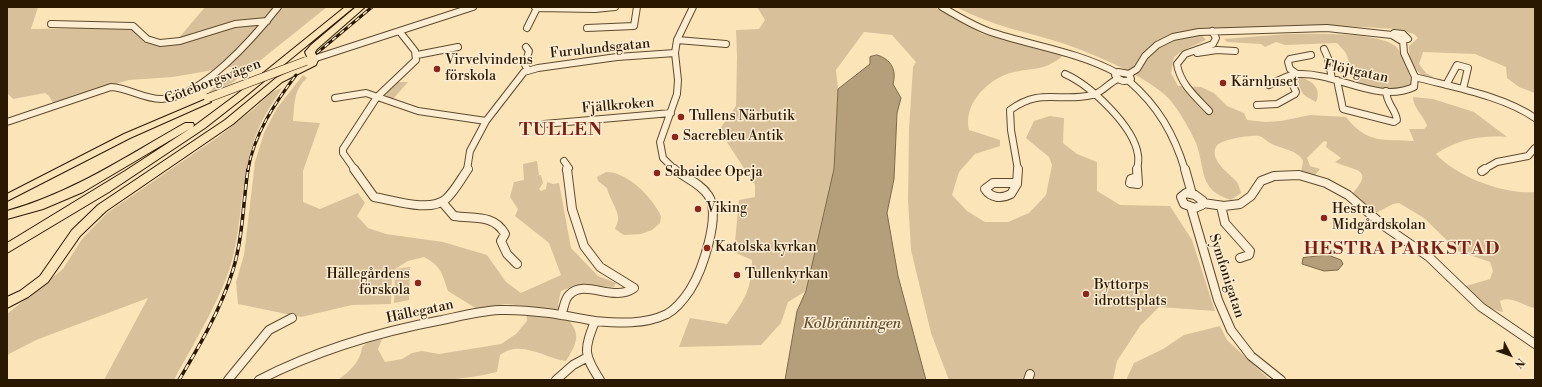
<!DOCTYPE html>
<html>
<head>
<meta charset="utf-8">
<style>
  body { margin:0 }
  #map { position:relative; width:1542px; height:387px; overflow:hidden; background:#fce4b9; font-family:"Libre Bodoni",serif }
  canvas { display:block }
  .frame { position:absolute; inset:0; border:8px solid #2a1800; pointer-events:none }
  .north { position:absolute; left:1490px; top:335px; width:40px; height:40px; -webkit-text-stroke:3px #fdedd2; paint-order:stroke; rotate:131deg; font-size:11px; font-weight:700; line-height:16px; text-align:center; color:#2a1800 }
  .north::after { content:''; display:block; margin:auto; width:14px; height:18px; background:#2a1800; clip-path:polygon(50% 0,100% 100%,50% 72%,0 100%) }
</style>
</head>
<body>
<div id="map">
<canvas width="1542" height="387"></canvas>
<div class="frame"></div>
<div class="north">N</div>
</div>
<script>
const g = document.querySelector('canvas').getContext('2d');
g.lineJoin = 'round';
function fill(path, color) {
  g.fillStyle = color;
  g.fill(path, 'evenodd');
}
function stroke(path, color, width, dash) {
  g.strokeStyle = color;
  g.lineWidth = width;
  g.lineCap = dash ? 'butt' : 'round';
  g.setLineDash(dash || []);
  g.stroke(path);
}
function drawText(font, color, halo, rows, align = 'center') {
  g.font = font + ' "Libre Bodoni",serif';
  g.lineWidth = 3;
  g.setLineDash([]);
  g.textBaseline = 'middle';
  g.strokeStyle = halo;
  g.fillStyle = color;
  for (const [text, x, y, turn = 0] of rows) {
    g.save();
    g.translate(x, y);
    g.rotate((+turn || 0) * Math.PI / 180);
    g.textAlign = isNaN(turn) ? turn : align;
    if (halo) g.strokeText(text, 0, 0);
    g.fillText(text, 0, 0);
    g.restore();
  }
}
const green = new Path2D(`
  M7 7H38L31 29 101 28 142 30 143 42 178 39 205 7H327L232 83 206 95 236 66 173 77 129 80 53 103 49 96 45 93 13 99 7 93Z
  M757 7H934L982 34 1042 47 1064 55C1041 74 1031 66 1007 74 985 82 963 106 969 130L1000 140V146L975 154 959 172 952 195 967 211 985 222H1008L1029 213 1046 195 1052 165 1049 157 1026 138 1034 121 1050 116 1064 118 1063 143 1077 154 1097 162V191L1120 205 1170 206 1192 240 1215 311 1159 307 1140 326 1117 361 1113 380H949L931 333 911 250 908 200 909 129 913 67 916 62 892 35 864 32 836 70 838 89 834 169 806 291 788 302 781 323 761 345 679 347 690 318 727 324C744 301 752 289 752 260L734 252 739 200 755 197V185L719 130 736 106 737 57 736 30 759 29 765 20Z
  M956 7H1535V93L1519 87 1507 78 1506 67 1475 54 1423 52 1419 64 1426 73 1435 78 1433 80C1418 76 1408 63 1409 46L1418 38 1414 34 1396 29 1362 27 1297 25 1198 31 1206 40 1182 51 1174 57 1171 73 1178 86 1201 87 1214 93 1227 106 1244 113 1247 120 1266 122 1281 121 1310 115 1346 117C1367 144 1383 139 1414 141L1409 129H1424L1427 126C1424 116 1413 108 1413 97L1433 99 1474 112 1507 137C1481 135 1458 139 1436 154 1457 177 1505 195 1535 192V308C1523 306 1511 295 1500 301L1503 312C1487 310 1476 298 1466 286L1490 279 1493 271 1490 262 1458 251 1424 218 1399 203 1393 204 1376 213 1353 193C1375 168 1354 171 1335 162L1341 158 1326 147 1327 142 1324 141 1307 158 1310 166 1320 169 1315 175 1301 173 1303 161C1298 150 1282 149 1272 144 1267 142 1264 137 1259 136 1250 135 1220 139 1216 147 1209 160 1230 174 1237 182 1239 185 1240 190 1241 193L1231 200C1198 190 1206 170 1196 143 1191 131 1175 103 1165 95 1141 74 1096 55 1065 44 1028 32 991 26 956 7Z
  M1287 34C1307 34 1386 31 1398 49 1402 54 1409 73 1411 80V84C1400 91 1365 90 1356 80L1361 76 1360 73 1351 68 1346 53 1337 43 1285 45 1276 42 1265 47 1261 44 1227 42 1224 39Z
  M303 75 307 78C293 91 295 103 293 121L320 123 303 171V202L320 209 358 193 365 203 357 216 368 228 386 234 443 242 487 255 506 282 521 293 561 275 549 243 515 216 518 209 510 197 514 182 524 180 523 164 537 161 539 175 536 176 541 175 543 183 539 189 541 191 546 189 547 182 553 184 559 183 571 248 598 276 616 283 614 287 577 285 561 291 558 305C575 330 585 332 566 361 544 358 521 339 500 355L497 372C446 385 390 380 338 380 349 372 361 361 362 347L367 343 382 339 378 349 385 362 402 359 412 353 422 351 439 354 501 344 516 334 527 321 526 306 506 304 477 309 448 291C442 273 441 266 424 257L408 261 395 269 410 267 409 300 394 303 395 269 392 274 391 304 352 305 301 317 238 304 236 282 244 255 255 162 264 133 277 108Z
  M1301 78C1313 80 1322 90 1316 102 1301 94 1302 94 1297 79Z
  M398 82H408L393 99H390L385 94Z
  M282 88C274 101 264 115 258 130 241 170 243 215 233 257 222 299 194 342 174 380H104L148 298 36 340 7 355V314L63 269 82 239 107 213 218 137 255 108 272 92Z
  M606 172C628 172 652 197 661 216L660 223 652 230 641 234 624 235 615 229C616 225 618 223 618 220 620 213 609 198 607 188L598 181 597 177Z
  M1220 326 1227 340 1270 380H1126L1134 363 1163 349 1184 335Z`);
const water = new Path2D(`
  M877 55C891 59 897 70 893 84L901 98 897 113 894 179 887 213 898 276 926 380H785L797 311 806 291 834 169 838 89 870 64V57Z
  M1328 255 1341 260 1343 264 1338 270 1324 271 1302 264 1303 258Z`);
const minorFar1 = new Path2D(`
  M942 7C957 16 972 25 988 31 1032 46 1076 51 1117 73
  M537 8 595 9 615 7
  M51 24 133 26 147 39 160 43 180 41 235 24 267 21
  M527 28 537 8 535 7
  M587 28 634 26 637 7
  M1394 33 1403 34 1408 39 1400 40 1392 35Z
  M677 40 726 44
  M526 47 529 51 525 65 528 70
  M1324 49 1328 58 1332 79
  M1197 53 1217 50 1235 51
  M417 55 458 47
  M313 59 473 7
  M1118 72 1129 74 1131 79C1125 83 1119 81 1115 75Z
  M1065 74C1090 85 1134 126 1138 155 1139 160 1138 165 1137 170
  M1129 74 1137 69 1145 56 1157 45 1173 37 1199 32 1327 28 1392 35
  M1297 74 1290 69 1288 62 1290 59 1311 55
  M1415 77C1452 87 1504 96 1535 118
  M1337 80 1343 109 1394 122 1397 120C1395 108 1387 105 1386 91
  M1129 81C1158 106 1174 134 1185 170
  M1269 85C1278 81 1288 74 1298 74 1336 72 1377 104 1414 87L1415 77 1404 53 1403 40
  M1446 85 1457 65 1468 68 1463 89
  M335 98 366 93 418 111 486 121
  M1257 105 1277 104 1295 94 1296 92 1291 81 1286 78
  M1209 111C1196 97 1180 84 1177 64L1185 54 1213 44 1216 38 1212 31
  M7 122 111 87C129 88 143 99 161 99 201 99 255 36 278 7
  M544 124 671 113
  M564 161 569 168 566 170
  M355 170 343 153V149L377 97 416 60 415 51 400 32
  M467 170 470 151 486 121 524 72 538 68 617 57 675 53
  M675 170 663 158 660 142 677 94 678 80 675 53 677 40 693 7
  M1018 170 1011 130 1010 110C1042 87 1059 103 1092 95 1102 93 1108 83 1118 79
  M1483 170 1497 162 1528 156 1535 148`);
const minor = new Path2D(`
  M354 169 374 197C393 200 430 213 446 199 454 192 461 179 468 169
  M1185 169 1192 194
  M1482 171 1485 169
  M1137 177 1131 179 1130 183 1138 184 1137 169
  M1017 183H993L985 189C991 198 1001 199 1011 194L1017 184 1018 169
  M1186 193 1195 195 1203 201 1202 205 1195 208 1184 204 1181 197Z
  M442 202 454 216C474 219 494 214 505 234L501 241 507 254 517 264
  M1203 203 1224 206 1240 204 1251 196 1261 181 1274 176 1299 175 1326 183 1348 195 1384 226 1429 257 1481 307 1535 344
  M1221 206 1225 223 1250 251 1249 255 1240 258
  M1191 207 1218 300 1231 330 1251 356 1281 380
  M561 315C564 309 564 300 569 295 585 278 613 303 634 288L600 267 584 246 572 209 567 169
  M228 380 269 330 292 318
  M259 380C317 350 378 332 442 320 461 316 480 311 499 310 531 309 563 315 595 321
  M556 380 573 365 586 358
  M600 380C583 354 584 350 595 321 619 323 644 325 667 314 676 309 684 299 690 290 702 271 722 214 708 195 700 183 685 178 674 169
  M1028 380 1030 374`);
const major = new Path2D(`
  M204 100H210L211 102 130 138 7 201V194L124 134Z`);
const highway = new Path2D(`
  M345 7H354L242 99 205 128 109 192 7 253V243L125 171 191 128 83 192 43 209 7 219V211C72 193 127 156 185 123H193L194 125 193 127 236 95Z
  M356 7H365L317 49 315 52 318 60 316 65 282 82 233 124 106 211 80 236 48 282 28 297 7 308V297L20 291 40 276 72 230 98 205 225 120 276 78 302 65 303 62 308 59 305 52 311 45Z`);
const railFar1 = new Path2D(`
  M317 53 372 7
  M248 170C254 134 275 103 296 75`);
const rail = new Path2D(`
  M179 380C200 345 221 309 233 270 243 237 243 203 248 169`);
const majorBridge = new Path2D(`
  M208 98 306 61`);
const markers = [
  [437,69,4,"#8f2418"],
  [1223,83,4,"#8f2418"],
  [681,117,4,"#8f2418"],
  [675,137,4,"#8f2418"],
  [657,173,4,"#8f2418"],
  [698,209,4,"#8f2418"],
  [1324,218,4,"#8f2418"],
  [707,248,4,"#8f2418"],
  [737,275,4,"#8f2418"],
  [418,283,4,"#8f2418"],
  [1086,294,4,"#8f2418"]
];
const streetNames = [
  ["Furulundsgatan",600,49,-6],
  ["Flöjtgatan",1356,72,12],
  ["Göteborgsvägen",213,82,-21],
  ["Fjällkroken",618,106,-5],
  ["Symfonigatan",1226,276,72],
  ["Hällegatan",420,312,-12]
];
const poiNames = [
  ["Virvelvindens",445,61],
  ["förskola",445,77],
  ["Kärnhuset",1231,83],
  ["Tullens Närbutik",689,117],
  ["Sacrebleu Antik",683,137],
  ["Sabaidee Opeja",665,173],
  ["Viking",706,209],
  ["Hestra",1332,210],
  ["Midgårdskolan",1332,226],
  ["Katolska kyrkan",715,248],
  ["Hällegårdens",410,275,"right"],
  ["förskola",410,291,"right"],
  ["Tullenkyrkan",745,275],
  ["Byttorps",1094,286],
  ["idrottsplats",1094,302]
];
const waterNames = [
  ["Kolbränningen",852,324]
];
const districtNames = [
  ["TULLEN",561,131],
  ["HESTRA PARKSTAD",1402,250]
];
fill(green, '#d8c19a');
fill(water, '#b59f7a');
stroke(water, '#7d6949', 1);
stroke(minorFar1, '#5e4b2e', 8);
stroke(minor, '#5e4b2e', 10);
stroke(major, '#2a1800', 2);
stroke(highway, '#2a1800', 2);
stroke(minorFar1, '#fdedd2', 6);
stroke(minor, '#fdedd2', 8);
fill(major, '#fce4b9');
fill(highway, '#fce4b9');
stroke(railFar1, '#2a1800', 3);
stroke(rail, '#2a1800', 3.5);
stroke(railFar1, '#fdedd2', 1.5, [5]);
stroke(rail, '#fdedd2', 2, [6]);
stroke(majorBridge, '#2a1800', 9, []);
stroke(majorBridge, '#fce4b9', 8);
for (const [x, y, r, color] of markers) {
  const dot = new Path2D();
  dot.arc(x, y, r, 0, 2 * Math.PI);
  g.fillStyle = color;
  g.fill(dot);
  stroke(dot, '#fdedd2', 1.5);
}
drawText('14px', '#2a1800', '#fdedd2', streetNames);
drawText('14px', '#2a1800', '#fdedd2', poiNames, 'left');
drawText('italic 15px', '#624e31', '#fdedd2', waterNames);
g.letterSpacing = '1px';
drawText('bold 18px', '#7a1f14', '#fdedd2', districtNames);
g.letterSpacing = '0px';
</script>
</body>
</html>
